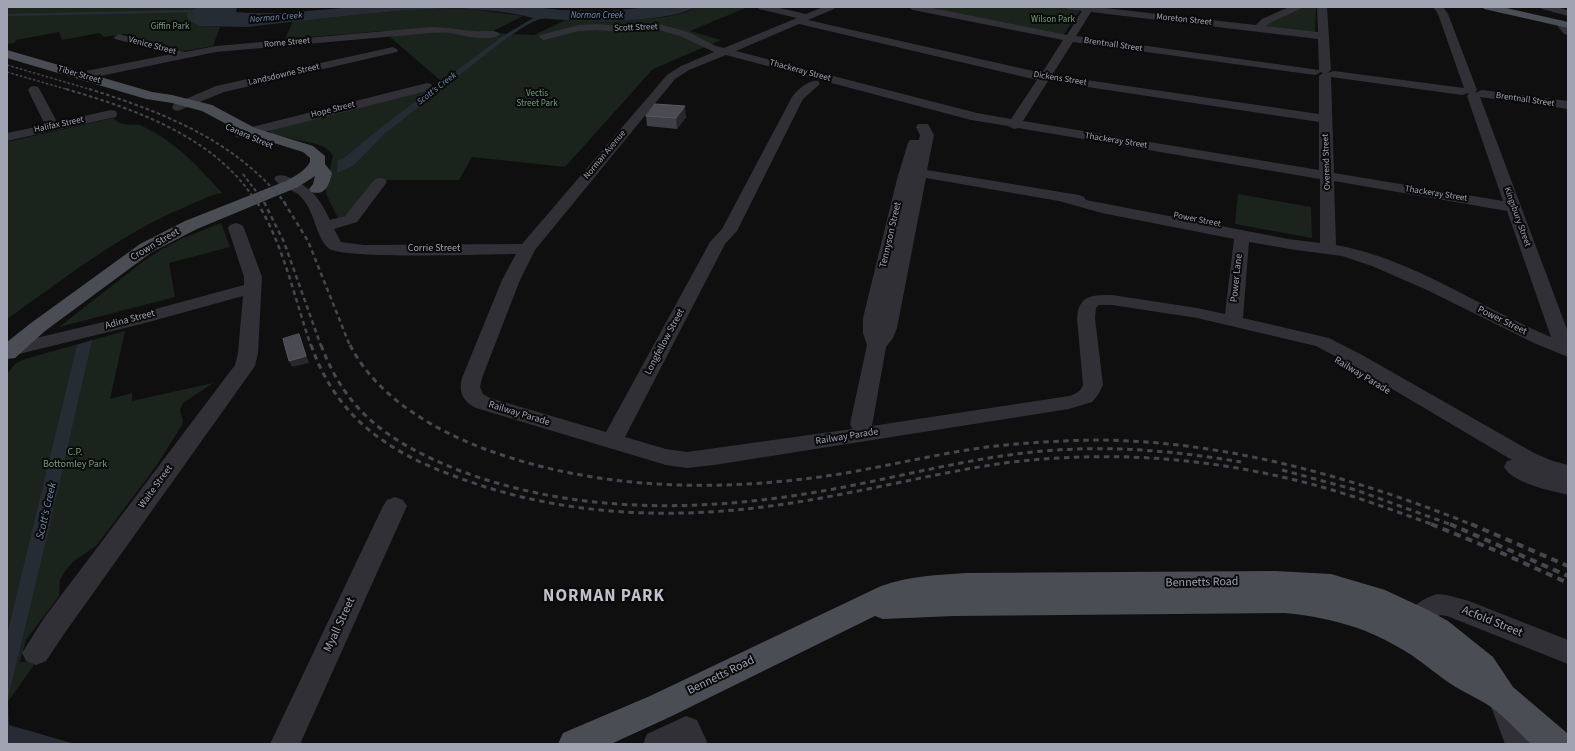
<!DOCTYPE html>
<html>
<head>
<meta charset="utf-8">
<style>
  body { margin:0 }
  #map { position:relative; width:1575px; height:751px; overflow:hidden; background:#0f0f10; font-family:"Source Sans 3",sans-serif }
  canvas { display:block }
  .frame { position:absolute; inset:0; border:8px solid #9fa3b2; pointer-events:none }
</style>
</head>
<body>
<div id="map">
<canvas width="1575" height="751"></canvas>
<div class="frame"></div>
</div>
<script>
const g = document.querySelector('canvas').getContext('2d');
g.lineJoin = 'round';
function fill(path, color) {
  g.fillStyle = color;
  g.fill(path, 'evenodd');
}
function stroke(path, color, width, dash) {
  g.strokeStyle = color;
  g.lineWidth = width;
  g.lineCap = dash ? 'butt' : 'round';
  g.setLineDash(dash || []);
  g.stroke(path);
}
function drawText(font, color, halo, rows, align = 'center') {
  g.font = font + ' "Source Sans 3",sans-serif';
  g.lineWidth = 4;
  g.setLineDash([]);
  g.textBaseline = 'middle';
  g.strokeStyle = halo;
  g.fillStyle = color;
  for (const [text, x, y, turn = 0] of rows) {
    g.save();
    g.translate(x, y);
    g.rotate((+turn || 0) * Math.PI / 180);
    g.textAlign = isNaN(turn) ? turn : align;
    if (halo) g.strokeText(text, 0, 0);
    g.fillText(text, 0, 0);
    g.restore();
  }
}
const green = new Path2D(`
  M7 7H198L187 13 200 26 220 27 213 46 184 51 136 39 134 35 124 34 104 37 99 33 62 40 59 32 16 40 15 43 7 44Z
  M696 7H748L690 31 721 40 653 69 565 167 472 157 459 180H375L349 215 338 218 326 194V186L333 156C325 144 316 144 303 141 292 139 282 136 272 134L269 131 273 128 436 86 441 81 383 31 285 39 293 21 419 9H472L523 16 489 33 534 35 566 20 644 19 666 17 687 12Z
  M926 7H1061L1080 11 1064 34H1056Z
  M1302 7H1316L1315 32 1265 26 1268 22Z
  M113 118C116 120 120 124 124 124 130 126 136 123 142 126 175 141 199 167 222 193 209 195 197 202 185 207 120 234 64 279 7 319V142Z
  M1238 194 1311 207 1312 238 1235 224Z
  M221 223 230 247 169 263 175 297 59 327 145 260 164 248 181 239Z
  M125 331 110 399 132 393V401L213 383 183 403 180 410 183 421 182 425 157 465 96 546 74 561 66 570 60 579 59 596 26 640 20 662H36L7 703V374L16 363 25 359Z`);
const water = new Path2D(`
  M198 7H237L236 12C277 16 317 9 358 7 417 5 476 7 535 7L560 10 609 11 649 7H696C665 23 601 21 566 20 558 20 549 18 541 19 530 21 514 34 504 40L383 135 353 166 337 173 338 160 343 159 384 125 503 36 533 18C478 4 421 8 366 14 326 18 287 22 247 27L199 26 188 19 187 13Z
  M92 340 50 524 8 698 9 725 75 744H7V635L77 345Z`);
const stream = new Path2D(`
  M7 15 195 11`);
const minor = new Path2D(`
  M757 7H775L806 14 823 7H836L834 9 808 20 1042 73 1063 40 913 10 908 7H928L1067 35 1082 11 1067 9 1065 7H1096L1256 25 1262 19 1289 7H1302L1300 9 1270 23 1266 26 1318 32 1317 7H1327L1331 70 1327 73 1334 71 1464 88 1438 14 1433 7H1443L1448 14 1477 90 1475 93 1482 90 1568 101V109L1480 97 1568 332V343H1566L1568 344V357L1534 343 1427 290 1372 266 1342 256 1296 250 1249 242 1243 318 1329 338 1364 356 1534 453 1553 461 1568 465V495C1549 490 1514 484 1504 467L1507 461 1512 460 1350 364 1316 346 1197 318 1112 305H1099L1096 308 1095 318 1103 385 1098 395 1092 402 1069 409 714 465 687 468 666 465 476 408C463 402 458 392 462 378L502 280 516 254C489 254 342 260 328 248 315 235 315 211 301 197 294 189 280 188 274 179L276 176C283 174 287 176 294 180 313 189 321 201 330 220L345 216 375 179 380 178 385 179 387 182 357 222 334 229 341 242 364 245 522 244 667 75 681 66 714 52 680 36 659 30 620 32 597 30 579 31 544 40 539 37 540 35 579 25 597 24 620 26 659 24 688 32 716 46 724 48 797 18 759 9ZM1091 12 1318 39 1319 70 1076 36ZM799 24 1037 80 1011 119 977 113 736 51ZM1073 42 1315 75 1321 72 1323 73 1319 76V114L1052 75ZM726 55 971 120 1008 126 1014 129 1018 128 1320 179V243L1288 239 1086 200 1084 197 1079 195 927 170 934 135 928 124H918L916 127 920 135 919 140H910L908 143 897 179 863 318V333L867 345 850 424 852 429 687 452 666 449 625 437 725 244 737 231 803 99 820 84 818 81C809 79 797 90 792 97L722 229 710 242 606 432 490 398 483 394 480 387 482 378 520 280 535 250 675 79 689 70ZM1331 77 1462 95 1469 93 1467 96 1503 201 1334 173ZM1048 81 1319 122V170L1023 121ZM926 178 1059 201 1102 213 1234 239 1225 314 1197 308 1112 295C1091 295 1079 295 1077 318L1083 385C1081 391 1076 394 1069 396L872 426 886 347 893 338 897 328ZM1334 181 1507 211 1551 337C1479 307 1413 259 1336 245Z
  M1540 7H1556L1568 10V16L1542 9Z
  M1560 20 1564 21 1568 26V35L1564 34 1555 23Z
  M431 27C450 27 466 32 485 31 491 31 496 30 500 34 492 43 461 35 450 33 444 32 437 33 431 33L216 52 81 80 77 78 75 76 77 74 81 72 172 54 115 39 114 37 119 34 185 52 216 46Z
  M393 47 398 50 397 52 224 92 178 111 174 110 172 107 174 104 216 86Z
  M427 83 431 84 433 87 431 90 241 138 236 137 234 134 236 131Z
  M34 86 38 87 40 90 57 122 111 110 116 111 117 114 116 117 111 118 7 141V133L45 125 28 90 30 87Z
  M236 223 242 225 244 228 262 277 258 353 255 366 64 634 46 661 36 665 26 661 22 653 44 618 235 365 238 353 243 296 149 322 7 357V345L137 314 244 285V277L228 228 230 225Z
  M395 497 403 500 407 506 300 744H270L383 506 387 500Z
  M1437 594 1447 595 1469 601 1568 640V664L1447 616 1440 615C1426 625 1427 633 1409 627L1405 619C1412 605 1422 599 1437 594Z
  M1504 688 1514 692 1535 744H1505L1489 701 1494 692Z
  M686 716 697 720 708 744H643L647 734Z`);
const major = new Path2D(`
  M1483 7H1502L1568 22V28L1484 9Z
  M7 50 152 92 172 95 212 105 255 128 313 146 325 156V164L332 173C329 185 326 196 311 192L309 189 313 184 315 176 298 187 197 229 152 252 45 331 15 358 7 359V342L31 323 140 244 185 221 286 181C295 176 305 171 310 162V158L303 152 245 134 202 111 172 103 146 99 7 58Z
  M1275 571 1331 574 1385 590 1428 610 1448 621 1493 657 1513 687 1567 733 1568 744H1531C1518 732 1505 717 1491 707 1478 698 1463 692 1451 684 1433 672 1417 657 1398 647 1363 626 1325 617 1285 613L954 616 883 619 875 616 672 716 611 744H558L563 733 650 696 881 586C909 576 937 575 967 573Z`);
const railFar4 = new Path2D(`
  M7 65 92 90
  M7 72 69 90`);
const railFar3 = new Path2D(`
  M66 89C137 110 216 137 257 203
  M89 89C163 112 236 141 285 203
  M243 174 265 203`);
const railFar2 = new Path2D(`
  M257 202C284 246 294 297 311 346
  M264 202 284 242 321 346
  M284 202 308 241 350 346`);
const railFar1 = new Path2D(`
  M311 345C336 416 386 451 454 476 553 514 659 520 763 507 844 497 923 475 1004 463 1109 450 1205 457 1307 483 1350 494 1392 510 1434 525
  M321 345C347 414 391 443 458 470 579 516 710 512 834 489 904 476 973 457 1044 451 1110 445 1176 451 1241 462
  M350 345C375 394 427 426 477 446 593 491 718 493 840 474 887 466 933 455 980 448 1017 443 1055 441 1093 440 1223 440 1353 477 1473 525
  M1282 470 1356 490 1452 525`);
const rail = new Path2D(`
  M1431 524 1504 554 1568 583
  M1450 524 1568 576
  M1471 524 1568 566`);
const wall = new Path2D(`
  M646 116 686 117 677 129 647 126Z`);
const shadedWall = new Path2D(`
  M685 106 686 117 677 129 676 118Z
  M299 334 309 363 292 367 289 361Z`);
const building = new Path2D(`
  M655 104 685 106 676 118 646 116Z
  M299 334 306 356 289 361 283 339Z`);
const farWaternames = [
  ["Norman Creek",597,16],
  ["Norman Creek",276,18,-5],
  ["Scott's Creek",437,89,-38]
];
const farParknames = [
  ["Wilson Park",1053,20],
  ["Giffin Park",170,27],
  ["Vectis",537,94],
  ["Street Park",537,104]
];
const farStreetnames = [
  ["Moreton Street",1184,20,6],
  ["Scott Street",636,28,-2],
  ["Rome Street",287,43,-5],
  ["Brentnall Street",1113,45,8],
  ["Venice Street",152,46,15],
  ["Thackeray Street",800,71,15],
  ["Tiber Street",79,75,16],
  ["Landsdowne Street",284,75,-13],
  ["Dickens Street",1060,79,9],
  ["Brentnall Street",1525,100,8],
  ["Hope Street",333,110,-14],
  ["Halifax Street",59,125,-12],
  ["Canara Street",249,137,23],
  ["Thackeray Street",1116,141,9],
  ["Norman Avenue",605,155,-50],
  ["Overend Street",1327,162,-92],
  ["Thackeray Street",1436,194,9],
  ["Kingsbury Street",1517,217,70],
  ["Power Street",1197,220,11]
];
const streetNames = [
  ["Tennyson Street",891,235,-77],
  ["Crown Street",155,245,-30],
  ["Corrie Street",434,249],
  ["Power Lane",1237,278,-84],
  ["Adina Street",130,320,-15],
  ["Power Street",1502,321,26],
  ["Longfellow Street",665,342,-62],
  ["Railway Parade",1362,376,31],
  ["Railway Parade",519,414,17],
  ["Railway Parade",847,437,-9],
  ["Waite Street",156,487,-54]
];
const parkNames = [
  ["C.P.",75,453],
  ["Bottomley Park",75,465]
];
const waterNames = [
  ["Scott's Creek",47,511,-77]
];
const nearStreetnames = [
  ["Bennetts Road",1202,583,-1],
  ["Acfold Street",1492,622,22],
  ["Myall Street",340,625,-65],
  ["Bennetts Road",721,676,-26]
];
const nearDistrictnames = [
  ["NORMAN PARK",604,597]
];
fill(green, '#1b231d');
fill(water, '#252c34');
stroke(stream, '#252c34', 2.5);
fill(minor, '#303036');
fill(major, '#4b4d55');
stroke(railFar4, '#47484f', 1.5, [2.5, 2]);
stroke(railFar3, '#47484f', 2, [3.5, 2.5]);
stroke(railFar2, '#47484f', 2.5, [4.5, 3.5]);
stroke(railFar1, '#47484f', 3, [5.5, 4.5]);
stroke(rail, '#47484f', 4, [7, 5.5]);
fill(wall, '#3f4046');
fill(shadedWall, '#28282c');
fill(building, '#4a4b52');
stroke(building, '#575961', 1);
drawText('italic 9px', '#728eb1', '#0a0a0b', farWaternames);
drawText('9px', '#749f7b', '#0a0a0b', farParknames);
drawText('9px', '#9fa3b2', '#0a0a0b', farStreetnames);
drawText('10px', '#9fa3b2', '#0a0a0b', streetNames);
drawText('10px', '#749f7b', '#0a0a0b', parkNames);
drawText('italic 11px', '#728eb1', '#0a0a0b', waterNames);
drawText('12px', '#9fa3b2', '#0a0a0b', nearStreetnames);
g.letterSpacing = '1px';
drawText('bold 17px', '#c0c2ce', '#0a0a0b', nearDistrictnames);
g.letterSpacing = '0px';
</script>
</body>
</html>
